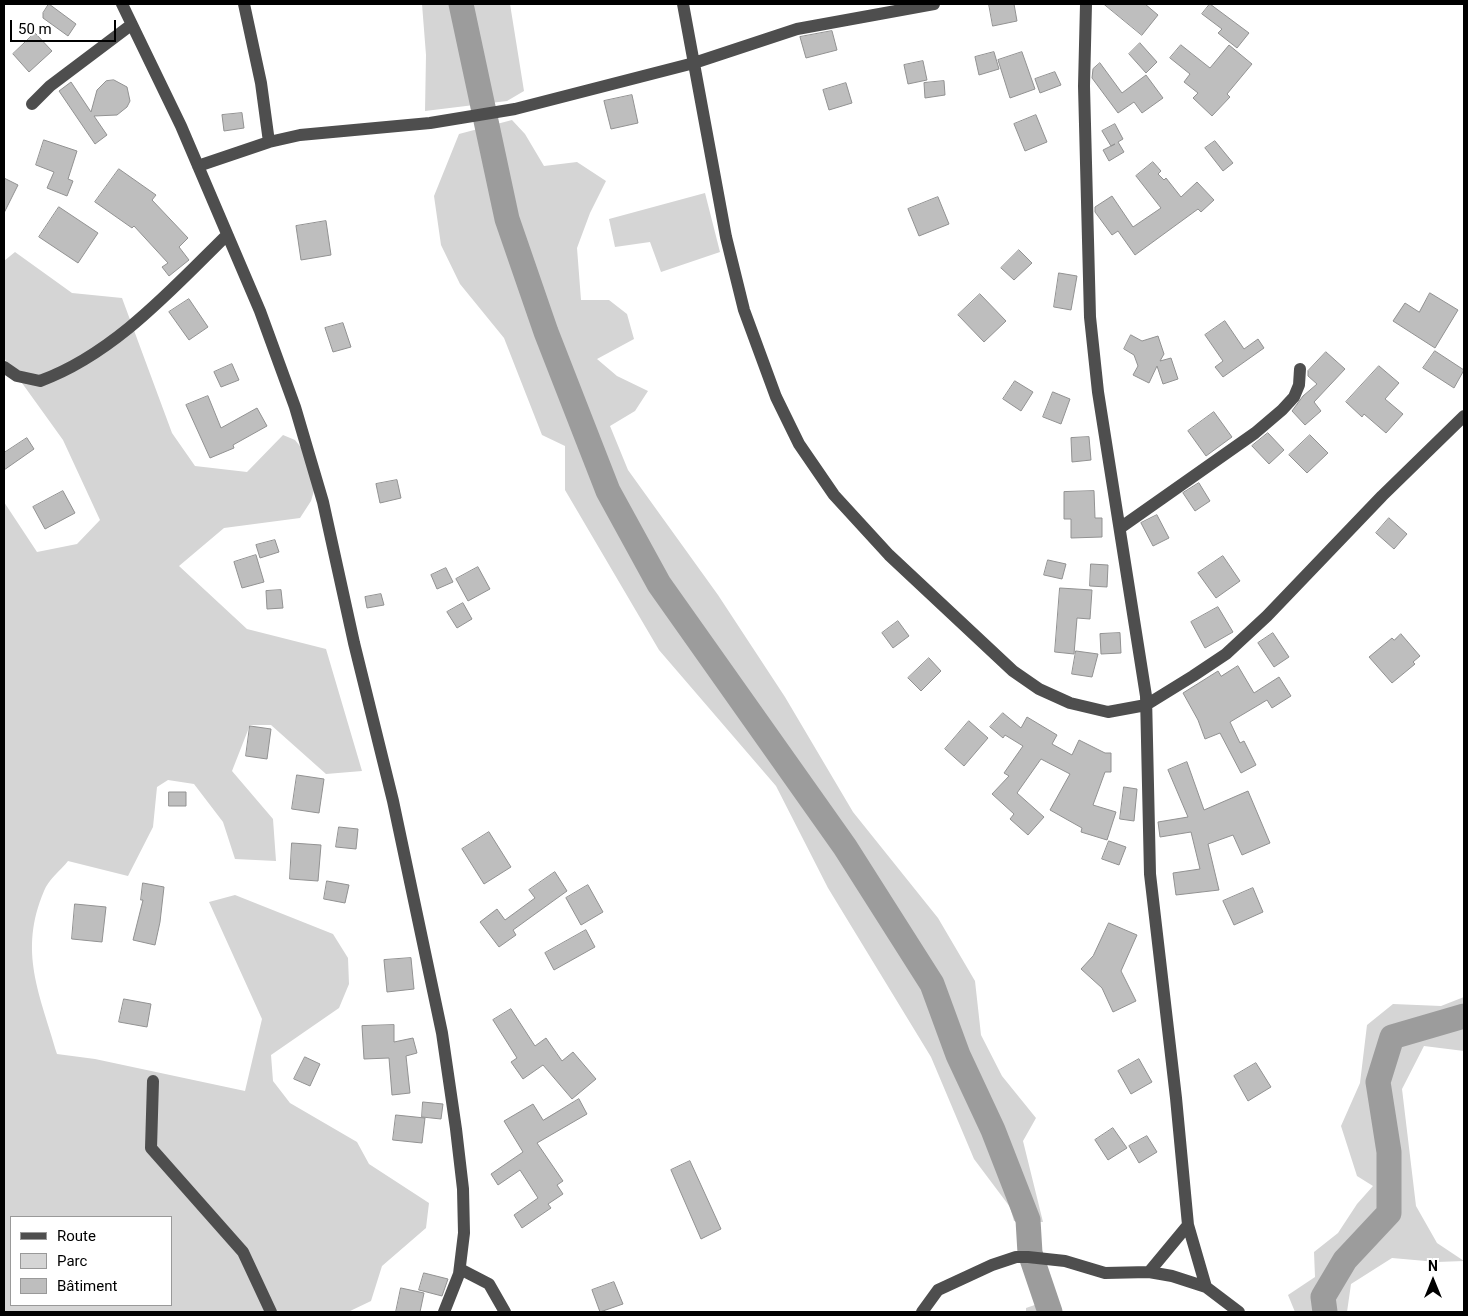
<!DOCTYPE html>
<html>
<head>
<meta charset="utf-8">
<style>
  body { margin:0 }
  #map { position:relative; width:1468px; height:1316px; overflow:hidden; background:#fff; font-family:Roboto,sans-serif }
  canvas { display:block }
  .frame { position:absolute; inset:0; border:5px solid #000; pointer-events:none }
  .legend { position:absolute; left:10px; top:1216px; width:162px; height:90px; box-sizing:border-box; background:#fff; border:1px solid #999; margin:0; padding:6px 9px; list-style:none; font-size:15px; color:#000 }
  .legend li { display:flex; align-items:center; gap:10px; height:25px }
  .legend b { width:25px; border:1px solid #999 }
  .north { position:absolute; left:1408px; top:1256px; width:50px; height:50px; -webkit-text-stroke:4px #fff; paint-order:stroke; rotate:0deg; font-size:14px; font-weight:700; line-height:20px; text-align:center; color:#000 }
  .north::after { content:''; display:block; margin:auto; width:18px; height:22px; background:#000; clip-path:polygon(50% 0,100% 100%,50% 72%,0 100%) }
  .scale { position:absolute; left:10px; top:20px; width:106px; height:22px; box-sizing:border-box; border:2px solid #000; border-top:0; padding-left:6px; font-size:15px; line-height:18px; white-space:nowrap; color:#000; -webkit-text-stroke:4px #fff; paint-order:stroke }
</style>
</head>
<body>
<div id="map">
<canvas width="1468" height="1316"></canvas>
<div class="frame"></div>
<ul class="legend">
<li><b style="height:6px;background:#4e4e4e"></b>Route</li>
<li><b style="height:14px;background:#d5d5d5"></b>Parc</li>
<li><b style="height:14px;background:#bebebe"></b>Bâtiment</li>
</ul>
<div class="north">N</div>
<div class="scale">50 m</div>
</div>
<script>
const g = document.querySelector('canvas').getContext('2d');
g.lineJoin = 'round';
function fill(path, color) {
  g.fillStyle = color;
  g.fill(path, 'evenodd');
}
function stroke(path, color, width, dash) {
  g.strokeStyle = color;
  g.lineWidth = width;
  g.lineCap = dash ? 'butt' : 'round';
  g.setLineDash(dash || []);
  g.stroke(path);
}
const green = new Path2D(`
  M422 4H510L524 91 507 101 425 111 426 55Z
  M512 120 525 134 544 166 577 162 606 181 590 213 577 248 581 300H609L627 314 634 339 597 359 617 376 648 391 635 411 610 426 628 470 718 595 785 697 853 812 938 918 975 981 981 1035 1002 1076 1036 1118 1023 1141 1043 1222 1014 1221 1010 1207 974 1159 931 1057 828 888 776 786 659 650 565 490V446L542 435 504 338 460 284 441 245 434 196 459 134Z
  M705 193 720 252 661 272 650 242 615 247 609 219Z
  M15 252 72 293 122 298 172 433 195 466 247 472 283 435 295 440 304 451 315 487 311 501 300 518 224 528 179 566 247 629 326 649 362 771 326 774 271 725H250L232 771 273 819 276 861 235 859 223 822 194 784 168 780 157 787 153 827 128 876 68 861C61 870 48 880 44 891 18 952 40 994 57 1054L95 1059 245 1091 262 1019 209 902 235 895 333 934 348 958 349 984 339 1008 271 1055 273 1081 290 1103 357 1142 369 1164 429 1203 426 1228 382 1266 371 1301 348 1312H4V502L37 552 77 544 100 520 63 440 4 358V261ZM11 1217H171V1305H11Z
  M1464 997V1051L1424 1046 1402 1089 1416 1206 1437 1243 1464 1261 1437 1262 1392 1258 1351 1284 1347 1312H1295L1288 1295 1315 1277 1314 1252 1338 1233 1357 1204 1373 1186 1357 1176 1341 1126 1360 1083 1367 1025 1393 1004 1441 1006Z
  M1052 1299 1062 1312H1026V1308Z`);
const river = new Path2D(`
  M461 4 507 219 546 332 608 491 659 584 845 847 932 984 958 1055 993 1130 1028 1220 1030 1253 1050 1312
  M1325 1312 1323 1297 1345 1260 1389 1213V1152L1378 1082 1392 1037 1464 1016`);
const building = new Path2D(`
  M49 4 76 24 68 36 43 18V13Z
  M989 4H1014L1017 21 993 26Z
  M1104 4H1145L1158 15 1142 35Z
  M1210 4 1249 33 1237 48 1218 33 1222 29 1202 14Z
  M832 31 837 50 806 58 800 37Z
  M35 33 52 51 29 72 13 54Z
  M1140 43 1157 62 1146 73 1129 54Z
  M1181 45 1210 68 1229 45 1252 64 1227 94 1230 97 1212 116 1193 98 1198 93 1184 82 1190 74 1170 58Z
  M994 52 999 69 979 75 975 57Z
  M1022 52 1035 89 1010 98 998 60Z
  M923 61 927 80 908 84 904 65Z
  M1100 63 1122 93 1146 75 1163 98 1142 113 1134 102 1118 113 1092 78 1093 69Z
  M1055 72 1061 85 1040 93 1035 79Z
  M114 80 127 87 130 101 127 107 117 115 94 116 107 135 95 144 59 91 71 82 91 112 97 90 106 81Z
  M944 81 945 95 925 98 924 83Z
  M846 83 852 103 829 110 823 90Z
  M632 95 638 123 611 129 604 101Z
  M242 113 244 128 224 131 222 115Z
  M1036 115 1047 142 1025 151 1014 124Z
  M1115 124 1123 139 1118 142 1124 152 1109 161 1103 150 1115 144 1111 146 1102 131Z
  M44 140 77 151 68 179 73 181 67 196 47 188 54 172 36 165Z
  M1215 141 1233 163 1223 171 1205 148Z
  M1153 162 1161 171 1158 174 1164 180 1166 178 1181 197 1197 182 1214 200 1201 212 1198 209 1135 255 1118 231 1112 235 1095 212V207L1112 196 1133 227 1161 208 1136 176Z
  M119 169 156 195 152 200 188 238 179 247 189 260 169 276 162 267 168 263 134 226 132 228 95 202Z
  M4 178 18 185 4 213Z
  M938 197 949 224 919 236 908 209Z
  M59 207 98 233 78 263 39 237Z
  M326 221 331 255 301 260 296 226Z
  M1019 250 1032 263 1014 280 1001 268Z
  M1059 273 1077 276 1071 310 1054 307Z
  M1430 293 1458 310 1435 348 1393 321 1405 303 1419 312Z
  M980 294 1006 321 984 342 958 315Z
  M189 299 208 327 189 340 169 312Z
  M1225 321 1244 349 1258 339 1264 348 1223 377 1215 367 1223 361 1205 335Z
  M343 323 351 347 333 352 325 328Z
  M1131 335 1142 341 1158 336 1164 354 1160 361 1171 358 1178 379 1163 384 1157 366 1149 383 1133 375 1138 366 1134 355 1124 349Z
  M1435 351 1464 370 1454 388 1423 368Z
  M1326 352 1345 369 1314 402 1321 411 1305 425 1292 411 1303 396 1317 384 1308 376V371Z
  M232 364 239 380 221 387 214 372Z
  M1379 366 1399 383 1385 399 1403 414 1386 433 1364 414 1362 417 1346 402Z
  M1015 381 1033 392 1021 411 1003 399Z
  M1053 392 1070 399 1061 424 1043 417Z
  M208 396 221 428 257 408 267 426 233 445 234 448 210 458 186 405Z
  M1214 412 1232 437 1206 456 1188 431Z
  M1268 433 1284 450 1269 464 1252 446Z
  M1310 435 1328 453 1307 473 1289 455Z
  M1089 437 1091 460 1072 462 1071 438Z
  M27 438 34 449 4 470V453Z
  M397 480 401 498 380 503 376 484Z
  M1199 483 1210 501 1195 511 1183 493Z
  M63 491 75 513 45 529 33 507Z
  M1094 491 1095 518H1102V537L1071 538V519H1064V492Z
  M1157 515 1169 538 1153 546 1141 523Z
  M1389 518 1407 534 1394 549 1376 533Z
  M275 540 279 552 260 558 256 545Z
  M256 555 264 582 242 588 234 562Z
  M1223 556 1240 581 1216 598 1198 573Z
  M1048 560 1066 564 1062 579 1044 575Z
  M1091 564 1108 565 1107 587 1090 586Z
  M478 567 490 589 468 601 456 579Z
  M446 568 453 582 437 589 431 575Z
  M1060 588 1092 590 1090 619 1077 618 1074 654 1055 652Z
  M281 590 283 608 267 609 266 591Z
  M381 594 384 605 367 608 365 597Z
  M463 603 472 619 457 628 447 612Z
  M1218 607 1233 632 1205 648 1191 622Z
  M898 621 909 636 893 648 882 633Z
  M1120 633 1121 653 1101 654 1100 634Z
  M1273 633 1289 657 1274 667 1258 643Z
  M1401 634 1420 656 1413 662 1415 664 1392 683 1369 657 1392 638 1394 640Z
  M1076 651 1098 654 1092 677 1072 674Z
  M929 658 941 671 921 691 908 678Z
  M1238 666 1254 693 1279 677 1291 696 1272 708 1267 700 1230 722 1240 743 1244 741 1256 765 1241 773 1220 733 1205 739 1198 720 1183 693 1218 671 1221 676Z
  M1003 713 1021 728 1027 717 1057 735 1052 744 1072 755 1079 740 1105 753H1111V772H1105L1093 805 1116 812 1107 840 1081 832 1082 828 1050 810 1070 774 1041 759 1017 793 1044 817 1028 835 1010 819 1014 814 992 794 1009 776 1004 773 1023 746 1005 735 1003 738 990 727Z
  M969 721 988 738 964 766 945 749Z
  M250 726 271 729 267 759 246 756Z
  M1187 762 1204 810 1248 791 1270 843 1242 855 1233 835 1208 844 1219 890 1176 895 1173 873 1200 869 1191 832 1160 837 1158 822 1188 817 1168 770Z
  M297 775 324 779 319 813 292 809Z
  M1124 787 1137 789 1134 821 1120 819Z
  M169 792H186V806H169Z
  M339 827 358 829 356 849 336 847Z
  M489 832 511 867 484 884 462 849Z
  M1109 841 1126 847 1119 865 1102 859Z
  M292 843 321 845 318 881 290 879Z
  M555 872 567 891 513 930 516 935 499 947 480 922 497 909 505 920 535 898 529 890Z
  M327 881 349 885 345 903 324 899Z
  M143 883 164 887 160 922 155 945 133 940 143 900H141Z
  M588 885 603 912 581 925 566 898Z
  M1253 888 1263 912 1234 925 1223 901Z
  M75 904 106 907 102 942 72 939Z
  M1109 923 1137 935 1121 971 1136 1001 1113 1012 1102 988 1081 969 1093 956Z
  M586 930 595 947 554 970 545 953Z
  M411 958 414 989 387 992 384 960Z
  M124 999 151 1004 147 1027 119 1022Z
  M511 1009 535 1046 546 1038 562 1061 573 1052 596 1079 572 1099 543 1065 523 1079 511 1062 517 1058 493 1020Z
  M394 1025V1042L413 1038 417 1053 406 1056 410 1093 392 1095 389 1058 364 1059 362 1026Z
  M305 1057 320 1064 310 1086 294 1079Z
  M1139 1059 1152 1082 1131 1094 1118 1071Z
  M1256 1063 1271 1087 1248 1101 1234 1076Z
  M579 1099 587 1114 537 1143 563 1181 557 1185 563 1194 548 1204 551 1208 522 1228 514 1215 538 1198 520 1170 498 1185 491 1174 523 1152 504 1121 533 1104 543 1120Z
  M423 1102 443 1104 441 1119 422 1117Z
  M396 1115 425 1118 422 1143 393 1140Z
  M1113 1128 1127 1148 1108 1160 1095 1140Z
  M1147 1136 1157 1152 1139 1163 1129 1146Z
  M690 1161 721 1229 701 1239 671 1170Z
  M424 1273 448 1279 442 1296 419 1290Z
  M614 1282 623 1304 600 1312 592 1290Z
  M401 1288 424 1293 420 1312H396Z`);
const minor = new Path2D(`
  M122 4 181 126 260 311 295 407 323 502 354 643 393 801 442 1033 456 1129 463 1189 464 1233 459 1274 444 1312
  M244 4 261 83 269 142
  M683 4 726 237 744 310 776 397 799 444 834 495 889 555 1013 671 1039 689 1070 703 1108 712 1146 705 1193 676 1226 654 1267 616 1382 496 1464 416
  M1086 4 1084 86 1090 317 1098 392 1146 696 1150 874 1176 1098 1188 1225 1206 1287
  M32 104 50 86 131 25
  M198 166 269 142 300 135 430 123 515 109 694 63 797 29 934 4
  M4 367 17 376 40 381C114 354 172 289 227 235
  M1120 528 1255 433 1282 410 1294 397 1299 385 1300 369
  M153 1081 151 1148 243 1252 271 1312
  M460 1269 489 1284 505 1312
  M1149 1272 1188 1225
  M922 1312 938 1290 992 1265 1016 1257H1028L1065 1261 1105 1273 1149 1272 1172 1276 1206 1287 1239 1312`);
fill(green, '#d5d5d5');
stroke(river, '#9c9c9c', 25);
fill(building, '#bebebe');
stroke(building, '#929292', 1);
stroke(minor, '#4e4e4e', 12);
</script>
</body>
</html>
